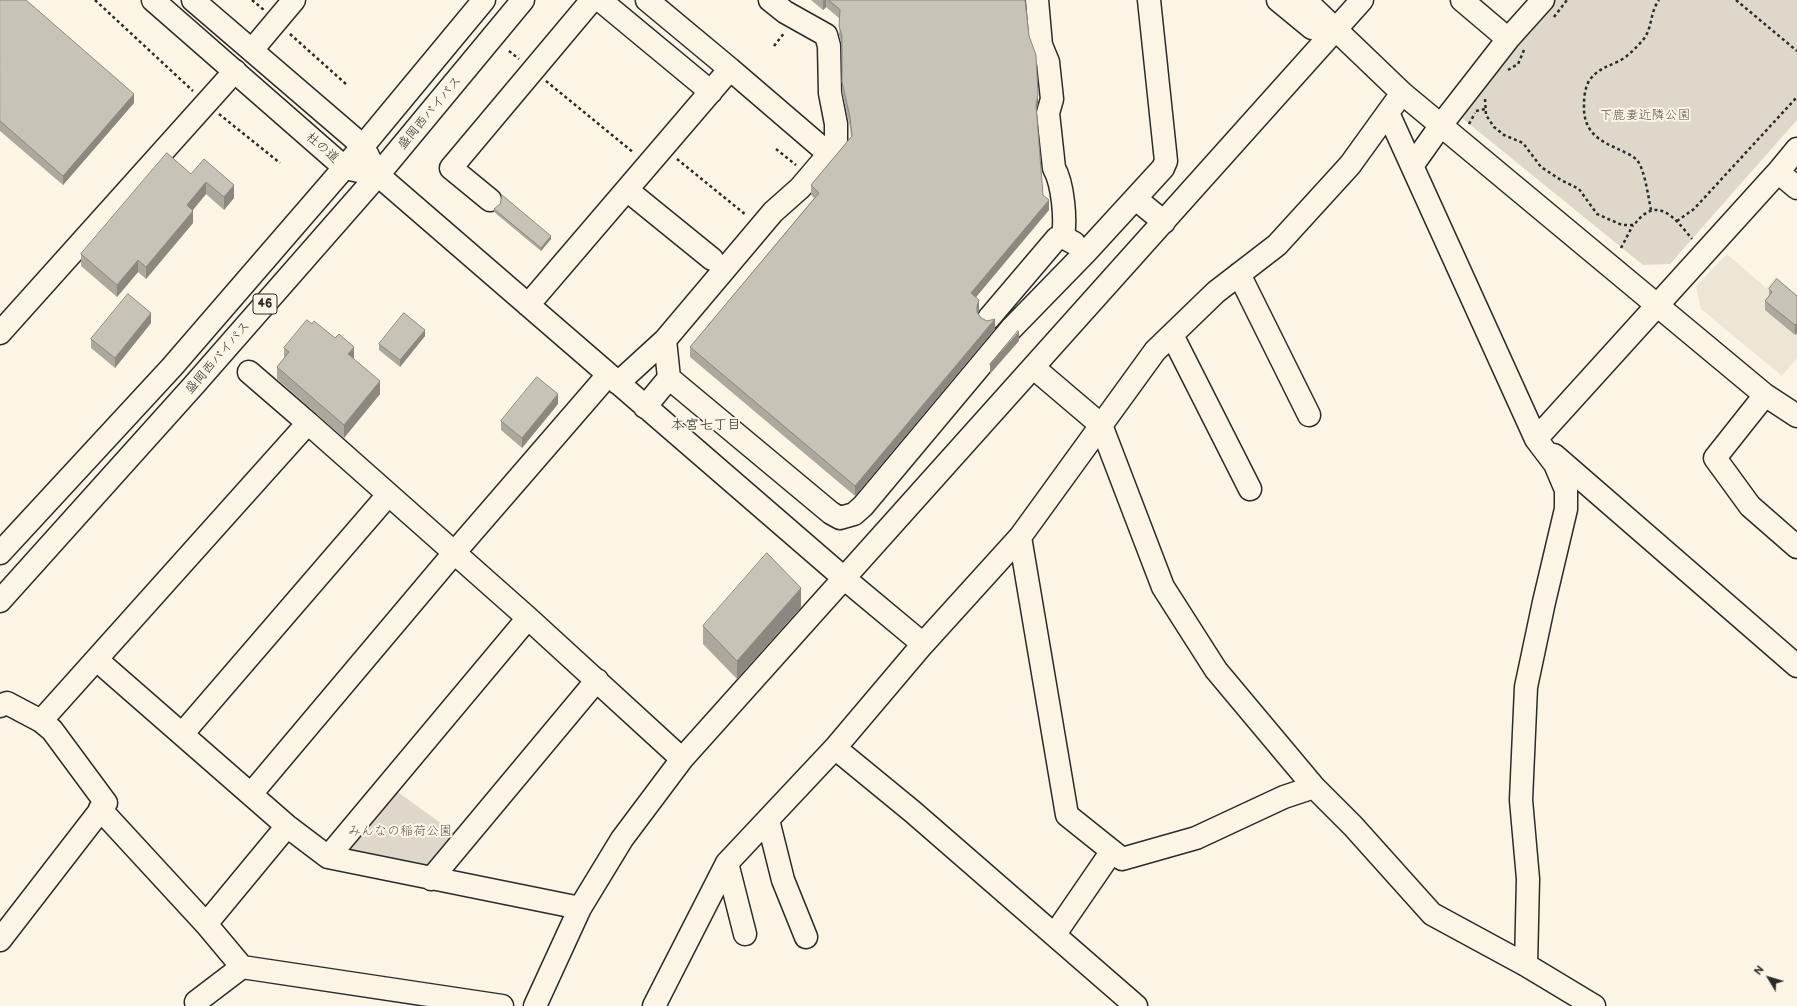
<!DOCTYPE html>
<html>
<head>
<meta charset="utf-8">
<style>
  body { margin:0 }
  #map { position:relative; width:1797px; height:1006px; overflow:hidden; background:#fcf5e5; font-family:"Balsamiq Sans",sans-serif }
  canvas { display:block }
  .north { position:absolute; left:1749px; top:958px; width:40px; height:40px; -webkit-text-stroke:3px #fcf5e5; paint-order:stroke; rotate:308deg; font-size:11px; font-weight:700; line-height:16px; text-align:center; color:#2b2b2b }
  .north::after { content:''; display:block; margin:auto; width:14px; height:18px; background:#2b2b2b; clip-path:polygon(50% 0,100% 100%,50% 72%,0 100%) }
</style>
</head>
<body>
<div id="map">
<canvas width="1797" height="1006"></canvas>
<div class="north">N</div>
</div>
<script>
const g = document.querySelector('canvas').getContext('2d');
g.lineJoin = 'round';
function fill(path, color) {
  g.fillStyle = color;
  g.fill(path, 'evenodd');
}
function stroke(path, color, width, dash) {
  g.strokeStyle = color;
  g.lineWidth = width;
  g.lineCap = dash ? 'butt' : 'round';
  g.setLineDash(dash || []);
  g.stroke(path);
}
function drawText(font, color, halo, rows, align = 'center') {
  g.font = font + ' "Balsamiq Sans","Klee One",sans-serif';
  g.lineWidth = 4;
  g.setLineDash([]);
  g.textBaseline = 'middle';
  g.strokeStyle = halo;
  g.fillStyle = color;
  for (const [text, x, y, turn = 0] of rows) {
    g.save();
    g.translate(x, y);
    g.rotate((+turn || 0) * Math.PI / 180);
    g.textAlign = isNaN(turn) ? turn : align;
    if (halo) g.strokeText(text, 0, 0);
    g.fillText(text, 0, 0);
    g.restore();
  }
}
const built = new Path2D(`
  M1727 254 1766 288 1776 277 1797 295V358L1782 376 1701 309 1696 286Z`);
const green = new Path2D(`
  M1554 0H1797V120L1670 264 1643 265 1457 114Z
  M395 790 457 835 432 867 345 850Z`);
const path = new Path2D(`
  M95 0 193 91
  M252 0 264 10
  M1736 0 1797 51
  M1554 17 1567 0
  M290 34 346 84
  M774 46 785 32
  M509 51 519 59
  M1508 70 1518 64 1524 50
  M546 81 634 153
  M1485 99 1486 115 1494 127 1504 135 1523 143 1541 167 1561 180 1579 189 1597 214 1622 225H1634C1657 194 1674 217 1692 239
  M1476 111 1485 109
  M219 114 280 163
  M1469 124 1475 113
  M776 149 796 165
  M677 159 746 215
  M1651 210C1648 196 1645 170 1637 160 1632 155 1624 152 1618 149 1597 140 1583 130 1584 105 1584 97 1585 88 1589 81 1597 69 1607 67 1619 61 1627 57 1636 48 1642 41 1653 29 1649 14 1659 0
  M1677 221 1694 209 1797 97
  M1621 248 1633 225`);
const minor = new Path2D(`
  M600 0 711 92
  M770 0 785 12 826 35 829 46 830 93 836 124V141L829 154
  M1037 0 1041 45 1048 62 1052 99 1048 113 1054 168C1063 184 1066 219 1063 237
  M1278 0 1312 28 1336 31
  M1305 0 1402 93 1765 395 1797 416
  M1462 0 1508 39 1543 0
  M252 50 294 0
  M1388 113 1536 439 1555 464 1566 490V509L1544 602 1526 687 1521 800 1528 879 1526 965
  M1412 166 1441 125 1508 39
  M1778 172 1797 149
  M378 175 845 579 923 644
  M627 190 712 259
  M1136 199 1164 222
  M490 200 451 168 592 0
  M1239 274 1309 415
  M528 305 730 69 647 0
  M989 318 1057 238 1063 237 1074 243
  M0 333 235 71
  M1172 335 1250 489
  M1034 368 1101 425 1163 587 1216 670 1314 787 1353 826 1432 914 1526 965 1594 1006
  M249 372 308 423
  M669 378 831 513 840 518 854 514 863 506 1011 329 1086 252 1163 168 1166 161 1149 0
  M618 383 665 340 773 212 800 188 829 154 730 69
  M1765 395 1715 458 1750 506 1797 547
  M645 407 669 378 665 340
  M1536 439 1778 172 1797 188
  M1554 455 1797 666
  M1020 537 1067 815 1122 859 1196 838 1284 797 1314 787
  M97 660 287 826 328 857 580 908
  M0 706 7 703 41 721 52 730 106 803 0 940
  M41 721 308 423 528 618 682 759
  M183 733 388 495
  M835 748 913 812 1136 1006
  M251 794 454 553 608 375
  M100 809 206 924 242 967 502 1006
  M768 820 783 880 806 937
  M328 857 528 618
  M727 863 745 934
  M431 879 597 680
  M206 924 287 826
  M1055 934 1112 851
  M198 1006 196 1002 242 967
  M535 1006 580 908 622 839 682 759 1362 0
  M654 1006 727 863 835 748 923 644 1020 537 1155 351 1216 292 1277 245 1350 165 1402 93`);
const major = new Path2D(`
  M153 0 345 168 378 175
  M193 0 363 146 372 164`);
const highway = new Path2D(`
  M0 553 172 367 363 146 484 0
  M0 601 194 385 378 175 523 0`);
const wall = new Path2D(`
  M0 0 134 103 63 185 0 131Z
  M811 0H1025L1029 36 1038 103 1036 111 1043 195 1049 210 976 297 979 310 978 313 981 318 995 329 855 496 690 357V347L814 198 811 195V185L851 137 850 127 842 92V46L839 35 840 19 826 7 823 10Z
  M191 174 234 198 224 210 206 194 193 210V223L146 279 138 272 117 297 81 266V254Z
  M494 209 551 239 541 251 494 212Z
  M1769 289 1797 296V333L1795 335 1765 310V301L1769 296Z
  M151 323 115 368 91 348V339Z
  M425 336 400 367 379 350V344Z
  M284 348 354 359 380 394 344 438 277 379V367L284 358Z
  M558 404 522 448 501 430V421Z
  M801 607 737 679 703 644V626Z`);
const shadedWall = new Path2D(`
  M824 0H826V7L823 10V1Z
  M134 94V103L63 185V176Z
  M1038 94V103L1036 114V105Z
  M206 182V194L187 217V205Z
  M234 185V198L224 210V197Z
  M1049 200V210L971 303V293Z
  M193 211V223L146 279V267Z
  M551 236V239L541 251V248Z
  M138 260V272L117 297V285Z
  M979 300V310L977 316V306Z
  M151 313V323L115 368V358Z
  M995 319V329L855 496V486Z
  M1797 323V333L1795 335V325Z
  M425 330V336L400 367V360Z
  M1019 332V341L990 374V364Z
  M354 347V360L348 354Z
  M380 381V394L344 438V425Z
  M558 394V404L522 448V438Z
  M801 588V607L737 679V661Z`);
const building = new Path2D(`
  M0 0H26L134 94 63 176 0 121Z
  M829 0H1025L1029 36 1036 55 1038 94 1036 105 1043 195 1049 200 971 293 979 300 977 306V312L981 318 987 321 995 319 855 486 690 347 819 193 811 185 852 136 850 117 842 82V36L839 26 840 10Z
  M167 153 191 174 204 159 234 185 224 197 206 182 187 205 193 211 146 267 138 260 117 285 81 254Z
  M502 195 551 236 541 248 494 209 500 204Z
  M1777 279 1797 296V323L1795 325 1765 301 1772 292 1769 289Z
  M128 294 151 313 115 358 91 339Z
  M404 313 425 330 400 360 379 344Z
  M307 320 312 324 314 321 335 338 339 334 354 347 348 354 380 381 344 425 277 367 289 352 284 348Z
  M1018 331 1019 332 990 364Z
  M537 377 558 394 522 438 501 421Z
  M767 553 801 588 737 661 703 626Z`);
const shields = [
  [265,304,24]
];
const shieldNames = [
  ["46",265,304]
];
const streetNames = [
  ["盛岡西バイパス",430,113,-50],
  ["杜の道",322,148,41],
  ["盛岡西バイパス",218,358,-49]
];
const parkNames = [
  ["下鹿妻近隣公園",1645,116],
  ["みんなの稲荷公園",400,832]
];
const neighbourhoodNames = [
  ["本宮七丁目",706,425]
];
fill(built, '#ece6d7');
fill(green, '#ded8ca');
stroke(minor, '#2b2b2b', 25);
stroke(major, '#2b2b2b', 25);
stroke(highway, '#2b2b2b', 25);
stroke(path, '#2b2b2b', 2.5, [3, 3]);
stroke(minor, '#fcf5e5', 22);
stroke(major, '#fcf5e5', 22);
stroke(highway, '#fcf5e5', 22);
fill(wall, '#aca89d');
fill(shadedWall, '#8c8880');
fill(building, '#c8c3b7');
stroke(building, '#8c8880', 1);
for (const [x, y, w] of shields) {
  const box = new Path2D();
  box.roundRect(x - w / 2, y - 10, w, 20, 3);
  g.fillStyle = '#fcf5e5';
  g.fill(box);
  stroke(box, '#2b2b2b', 1);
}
drawText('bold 12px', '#2b2b2b', null, shieldNames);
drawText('13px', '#2b2b2b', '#fcf5e5', streetNames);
drawText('13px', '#585653', '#fcf5e5', parkNames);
drawText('14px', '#2b2b2b', '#fcf5e5', neighbourhoodNames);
</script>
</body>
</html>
